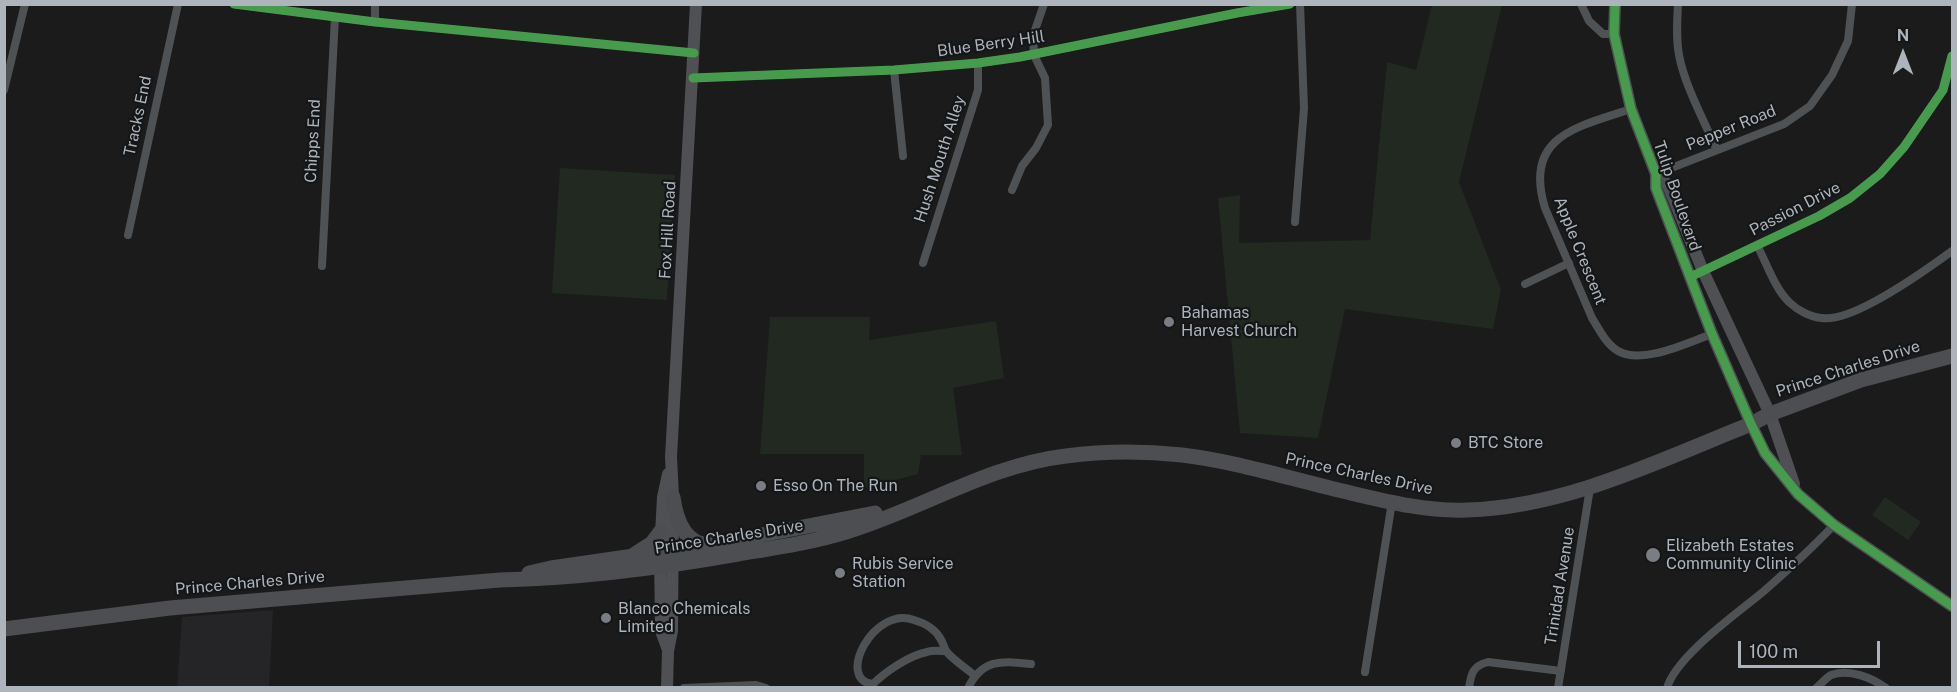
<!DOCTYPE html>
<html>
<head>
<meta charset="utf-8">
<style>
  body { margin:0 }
  #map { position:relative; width:1957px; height:692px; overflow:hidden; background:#1b1b1c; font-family:"Public Sans",sans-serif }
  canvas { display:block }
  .frame { position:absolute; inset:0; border:6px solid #adb4bc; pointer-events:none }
  .north { position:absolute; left:1873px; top:24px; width:60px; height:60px; -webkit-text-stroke:4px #151618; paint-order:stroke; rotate:0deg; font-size:16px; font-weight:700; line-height:24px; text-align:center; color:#adb4bc }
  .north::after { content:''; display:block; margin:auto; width:21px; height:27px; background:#adb4bc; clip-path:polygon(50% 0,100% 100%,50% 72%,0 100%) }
  .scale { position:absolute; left:1738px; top:641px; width:142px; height:27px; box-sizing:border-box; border:3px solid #adb4bc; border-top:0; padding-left:8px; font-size:18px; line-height:21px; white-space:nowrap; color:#adb4bc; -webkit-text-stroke:4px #151618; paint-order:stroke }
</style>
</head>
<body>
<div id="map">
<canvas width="1957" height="692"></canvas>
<div class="frame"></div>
<div class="north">N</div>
<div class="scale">100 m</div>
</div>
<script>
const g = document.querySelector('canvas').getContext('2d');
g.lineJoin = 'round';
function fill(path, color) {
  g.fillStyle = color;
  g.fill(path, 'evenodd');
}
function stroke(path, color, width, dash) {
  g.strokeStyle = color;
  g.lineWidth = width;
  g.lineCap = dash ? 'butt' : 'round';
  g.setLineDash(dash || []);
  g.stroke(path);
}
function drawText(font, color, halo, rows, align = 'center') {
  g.font = font + ' "Public Sans",sans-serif';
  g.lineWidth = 4.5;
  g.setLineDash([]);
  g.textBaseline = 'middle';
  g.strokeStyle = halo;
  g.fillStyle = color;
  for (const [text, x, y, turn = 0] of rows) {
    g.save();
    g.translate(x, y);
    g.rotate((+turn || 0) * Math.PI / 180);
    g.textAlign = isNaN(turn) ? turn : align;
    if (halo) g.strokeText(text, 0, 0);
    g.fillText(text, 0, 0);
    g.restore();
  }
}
const built = new Path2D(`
  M273 610 269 687H177L182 617Z`);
const green = new Path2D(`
  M1432 5H1502L1459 182 1501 290 1493 329 1345 309 1318 438 1240 433 1218 198 1240 195 1239 243 1370 240 1387 62 1416 70Z
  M560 168 675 175 667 300 552 293Z
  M770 317H870L869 340 996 321 1004 378 953 388 962 455H921L918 474 864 488V454H760Z
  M1885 497 1921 522 1908 540 1872 515Z`);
const street = new Path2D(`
  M234 4 375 22 694 53
  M375 4V22
  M1581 4 1589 21 1603 34H1614
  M1678 4C1677 22 1676 39 1679 55 1684 84 1705 123 1717 150
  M894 70 903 156
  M693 78 894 70 978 63 1020 57 1237 13 1290 4
  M4 90 25 4
  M1631 109C1577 127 1523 136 1545 208L1592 318C1599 329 1606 344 1618 351 1642 365 1687 343 1712 334
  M1656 174 1784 124 1810 106 1832 75 1848 41 1852 4
  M1012 190 1022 166 1036 148 1048 125 1045 78 1034 55 1033 36 1044 4
  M1295 222 1304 108 1300 4
  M128 235 178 4
  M1757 245C1766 262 1775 289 1789 302 1797 310 1810 317 1822 318 1853 323 1926 270 1952 251
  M923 263 978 90V63
  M322 266 335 17
  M1690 277 1819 216 1850 198 1880 174 1904 147 1943 90 1952 56
  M1525 284 1569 263
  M946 651C940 651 933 650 927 652 910 655 885 672 873 684 835 680 874 605 914 620 924 623 935 629 940 638 943 642 944 647 946 651 953 660 966 668 974 675
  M1365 672 1392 502
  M684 688 756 685 766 688
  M968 688C983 658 1002 661 1031 664
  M1469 688C1471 673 1473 666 1488 662L1561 671
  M1558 688 1590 488
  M1667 688C1676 656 1738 613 1764 591 1788 570 1812 548 1834 525
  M1816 688C1821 684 1826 678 1831 675 1849 668 1872 678 1886 688`);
const secondary = new Path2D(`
  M1615 4 1614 34 1631 109 1656 174V188L1712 334 1751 424 1765 453 1798 494 1834 525 1952 606
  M1656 174 1668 185 1703 271 1770 414 1794 484
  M668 650 661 631 660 553 663 497 668 474
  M667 688 668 651 672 631 673 497 671 457 696 4`);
const highway = new Path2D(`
  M673 497C676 519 684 544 709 545
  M635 554 652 543 661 531
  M529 573 551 568 710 545 875 513
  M4 629 170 608 500 580C580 578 659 568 738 554 774 548 810 543 846 532 920 510 988 465 1066 456 1104 451 1143 451 1182 455 1233 461 1284 477 1334 489 1377 499 1423 512 1467 510 1567 507 1660 460 1751 424L1770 414 1861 380 1952 356`);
const cycleway = new Path2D(`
  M234 4 375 22 694 53
  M1615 4 1614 34 1631 109 1656 174V188L1712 334 1751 424 1765 453 1798 494 1834 525 1952 606
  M693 78 894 70 978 63 1020 57 1237 13 1290 4
  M1690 277 1819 216 1850 198 1880 174 1904 147 1943 90 1952 56`);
const markers = [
  [1169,322,6,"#7a7e84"],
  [1456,443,6,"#7a7e84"],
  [761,486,6,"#7a7e84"],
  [1653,555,8,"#7a7e84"],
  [840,573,6,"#7a7e84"],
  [606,618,6,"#7a7e84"]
];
const streetNames = [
  ["Blue Berry Hill",991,44,-8],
  ["Tracks End",138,116,-78],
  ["Pepper Road",1731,128,-22],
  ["Chipps End",313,141,-87],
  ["Hush Mouth Alley",940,159,-72],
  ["Tulip Boulevard",1677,196,71],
  ["Passion Drive",1795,209,-27],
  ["Fox Hill Road",668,230,-87],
  ["Apple Crescent",1580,251,68],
  ["Prince Charles Drive",1848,369,-18],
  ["Prince Charles Drive",1359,474,12],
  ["Prince Charles Drive",729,537,-9],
  ["Prince Charles Drive",250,583,-5],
  ["Trinidad Avenue",1560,586,-81]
];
const poiNames = [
  ["Bahamas",1181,313],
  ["Harvest Church",1181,331],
  ["BTC Store",1468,443],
  ["Esso On The Run",773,486],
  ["Elizabeth Estates",1666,546],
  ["Community Clinic",1666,564],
  ["Rubis Service",852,564],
  ["Station",852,582],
  ["Blanco Chemicals",618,609],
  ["Limited",618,627]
];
fill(built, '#252528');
fill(green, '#212921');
stroke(street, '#4f5255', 8);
stroke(secondary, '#4e5053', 12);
stroke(highway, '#4d4e51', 15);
stroke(cycleway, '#469c4c', 9);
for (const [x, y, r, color] of markers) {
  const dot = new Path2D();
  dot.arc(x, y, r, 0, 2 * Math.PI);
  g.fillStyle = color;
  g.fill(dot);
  stroke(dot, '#151618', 2);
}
drawText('16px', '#adb4bc', '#151618', streetNames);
drawText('16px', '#adb4bc', '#151618', poiNames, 'left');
</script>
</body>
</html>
